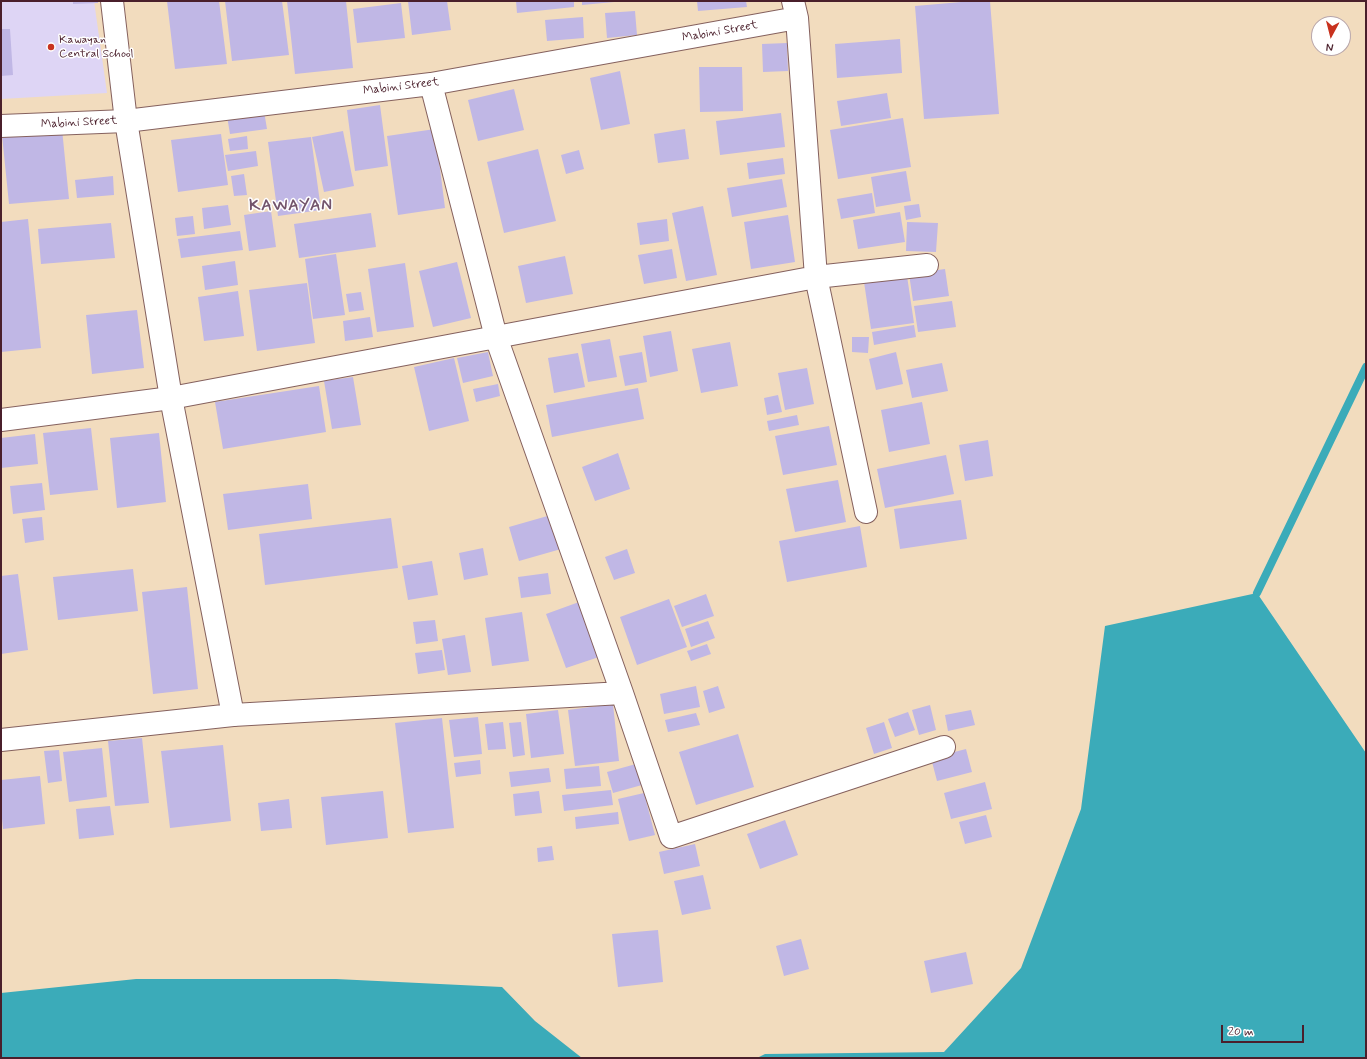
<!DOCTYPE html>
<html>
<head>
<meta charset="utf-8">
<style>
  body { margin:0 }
  #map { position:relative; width:1367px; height:1059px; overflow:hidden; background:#f2dcbe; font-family:Mynerve,sans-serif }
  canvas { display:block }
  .frame { position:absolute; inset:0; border:2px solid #4a1f2b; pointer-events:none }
  .north { position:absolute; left:1311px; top:16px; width:40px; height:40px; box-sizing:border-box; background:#fff; border:1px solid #b7a5aa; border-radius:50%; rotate:187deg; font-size:11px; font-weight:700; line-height:16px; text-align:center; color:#4a1f2b }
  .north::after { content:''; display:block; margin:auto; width:14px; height:18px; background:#c8321e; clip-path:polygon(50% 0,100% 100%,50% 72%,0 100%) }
  .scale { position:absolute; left:1221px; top:1025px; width:83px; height:18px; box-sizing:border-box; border:2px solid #4a1f2b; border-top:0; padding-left:5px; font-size:12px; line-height:14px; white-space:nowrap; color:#4a1f2b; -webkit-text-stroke:3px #fff; paint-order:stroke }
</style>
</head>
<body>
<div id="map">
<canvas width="1367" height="1059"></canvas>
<div class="frame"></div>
<div class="north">N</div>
<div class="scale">20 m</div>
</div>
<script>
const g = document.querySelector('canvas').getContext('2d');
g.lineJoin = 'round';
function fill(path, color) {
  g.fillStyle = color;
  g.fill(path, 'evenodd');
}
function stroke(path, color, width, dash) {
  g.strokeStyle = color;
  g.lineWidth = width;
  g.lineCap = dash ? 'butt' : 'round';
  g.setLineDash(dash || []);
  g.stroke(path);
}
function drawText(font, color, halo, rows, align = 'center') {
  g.font = font + ' Mynerve,sans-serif';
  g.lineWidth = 3;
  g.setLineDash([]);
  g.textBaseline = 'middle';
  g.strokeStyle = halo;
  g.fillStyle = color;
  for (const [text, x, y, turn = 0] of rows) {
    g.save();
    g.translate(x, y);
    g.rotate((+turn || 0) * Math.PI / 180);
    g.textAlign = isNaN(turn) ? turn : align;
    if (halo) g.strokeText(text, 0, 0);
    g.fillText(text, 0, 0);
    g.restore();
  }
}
const built = new Path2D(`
  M1 1H94L107 93 1 99Z`);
const water = new Path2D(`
  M1257 593 1366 753V1058H757L765 1054 944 1052 1021 968 1081 809 1105 626Z
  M136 979H336L502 987 535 1021 582 1058H1V993Z`);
const stream = new Path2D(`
  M1257 593 1366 367`);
const building = new Path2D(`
  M73 1H98V3L73 4Z
  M167 1H219L227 64 175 69Z
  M225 1H282L289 55 232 61Z
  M287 1H346L353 68 295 74Z
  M408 1H447L451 30 412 35Z
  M516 1H574V7L517 13Z
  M582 1H614V2L582 5Z
  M697 1H746L747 7 698 11Z
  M973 1H990L999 114 924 119 915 6Z
  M401 3 405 38 357 43 353 9Z
  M635 11 637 35 607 38 605 13Z
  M583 17 584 38 547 41 545 20Z
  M1 29H10L13 75 1 76Z
  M900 39 902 73 837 78 835 44Z
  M787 43 788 71 763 72 762 44Z
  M699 67H742L743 111 700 112Z
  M620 71 630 124 601 130 590 78Z
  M514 89 524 130 478 141 468 100Z
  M887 93 891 118 841 126 837 101Z
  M380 105 388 166 355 171 347 110Z
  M264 111 267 129 230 134 227 116Z
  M781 113 785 147 720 155 716 121Z
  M903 118 911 167 838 179 830 130Z
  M62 129 69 199 9 204 2 135Z
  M435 129 445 208 398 215 387 136Z
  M685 129 689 159 658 163 654 134Z
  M343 131 354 186 324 192 312 137Z
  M221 134 228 185 178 192 171 140Z
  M247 136 248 149 230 151 228 139Z
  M311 137 321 210 278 216 268 142Z
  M538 149 556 221 504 233 487 162Z
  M579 150 584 169 566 174 561 155Z
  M256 151 258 166 228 171 225 155Z
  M783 158 785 174 749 179 747 163Z
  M906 171 911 201 876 207 871 177Z
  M244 174 247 195 234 196 231 176Z
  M113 176 114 195 77 198 75 180Z
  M782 179 787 207 732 217 727 188Z
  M872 193 875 213 841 219 837 199Z
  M919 204 921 217 906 220 904 206Z
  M228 205 231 225 204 229 202 208Z
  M703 206 717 275 686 281 672 213Z
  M271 211 276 247 249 251 244 215Z
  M900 212 905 242 858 249 853 220Z
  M371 213 376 247 299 258 294 224Z
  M788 215 795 262 751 269 744 222Z
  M193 216 195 234 177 236 175 218Z
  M28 219 41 348 1 352V222Z
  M667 219 669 241 640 245 637 223Z
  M907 222 938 223 936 252 906 251Z
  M111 223 115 258 41 264 38 229Z
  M240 231 243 250 181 258 178 239Z
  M672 249 677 278 644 284 638 255Z
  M336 254 345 315 313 319 305 259Z
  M565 256 573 294 526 303 518 266Z
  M235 261 238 285 205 290 202 266Z
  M457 262 471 318 433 327 419 271Z
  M405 263 414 327 377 332 368 269Z
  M945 269 949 296 913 301 909 274Z
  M907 276 914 323 871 329 864 282Z
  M307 283 315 343 257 351 249 290Z
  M238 291 244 336 204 341 198 297Z
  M361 292 364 310 349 312 346 294Z
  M952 301 956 327 918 332 914 306Z
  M137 310 144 368 92 374 86 315Z
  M370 317 373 337 345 341 343 321Z
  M914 325 916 337 874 345 872 332Z
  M671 331 678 371 650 377 643 336Z
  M852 337H869L868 353 852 352Z
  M610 339 617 377 588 382 581 344Z
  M730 342 738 386 701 393 692 349Z
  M488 352 493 376 463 383 457 358Z
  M642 352 647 382 625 386 619 356Z
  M896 352 903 384 876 390 869 359Z
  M578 353 585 387 554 393 548 358Z
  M454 358 469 421 429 431 414 367Z
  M942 363 948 391 912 398 906 370Z
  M807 368 814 404 785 410 778 373Z
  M353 377 361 425 332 429 324 381Z
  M498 384 500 396 476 402 473 389Z
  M319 386 326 432 223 449 215 402Z
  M638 388 644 419 552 437 546 405Z
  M778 395 782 412 767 415 764 398Z
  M922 402 930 444 889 452 881 410Z
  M797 415 799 425 769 431 767 421Z
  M829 426 837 465 783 475 775 436Z
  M91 428 98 490 50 495 43 433Z
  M159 433 166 502 117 508 110 438Z
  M35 434 38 464 1 468V438Z
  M988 440 993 476 965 481 959 445Z
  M618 453 630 489 595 501 582 467Z
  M946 455 954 494 885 508 877 469Z
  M838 480 846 522 795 532 786 489Z
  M42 483 45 510 13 514 10 486Z
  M308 484 312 519 228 530 223 494Z
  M961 500 967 539 900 549 894 509Z
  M551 515 561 549 519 561 509 527Z
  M42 517 44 540 25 543 22 519Z
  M391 518 398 568 265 585 259 534Z
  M860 526 867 567 787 582 779 541Z
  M483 548 488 575 464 580 459 553Z
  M627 549 635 573 614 580 605 557Z
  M432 561 438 595 408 600 402 566Z
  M133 569 138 611 58 620 53 577Z
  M548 573 551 594 521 598 518 577Z
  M18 574 28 650 1 654V576Z
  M187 587 198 689 153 694 142 592Z
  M706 594 714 616 682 627 674 606Z
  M669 599 687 647 637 665 620 617Z
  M579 602 599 657 566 668 546 614Z
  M522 612 529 661 492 666 485 618Z
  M435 620 438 641 416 644 413 622Z
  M708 621 715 638 691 647 685 629Z
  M465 635 471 672 448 675 442 639Z
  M707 644 711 654 691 661 687 651Z
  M442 650 445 670 418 674 415 653Z
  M696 686 700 707 664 714 660 694Z
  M718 686 725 708 709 713 703 691Z
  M613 704 619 761 575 766 568 710Z
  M930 705 936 730 919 735 912 710Z
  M558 710 564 754 531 758 526 714Z
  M971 710 975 725 948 731 945 715Z
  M908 712 915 730 895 737 888 719Z
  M696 713 700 725 668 732 665 720Z
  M478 717 482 754 454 757 449 720Z
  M442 718 454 828 408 833 395 723Z
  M503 722 506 749 488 750 485 724Z
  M521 722 525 755 513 757 509 723Z
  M884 722 892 748 874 754 866 728Z
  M738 734 754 787 696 805 679 752Z
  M142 738 149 803 115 806 108 741Z
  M223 745 231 821 170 828 161 751Z
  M102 748 107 797 69 802 63 752Z
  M966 749 972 772 937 781 931 758Z
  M59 750 62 781 48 783 44 751Z
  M480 760 481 774 456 777 454 763Z
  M636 764 642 785 613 793 607 772Z
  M599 766 601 786 566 789 564 769Z
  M549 768 551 782 511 787 509 772Z
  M40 776 45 824 3 829 1 808V780Z
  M985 782 992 809 951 819 944 793Z
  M611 790 613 805 564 811 562 795Z
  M383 791 388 838 326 845 321 797Z
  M539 791 542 813 515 816 513 794Z
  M644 793 655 835 629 841 618 799Z
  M289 799 292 828 261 831 258 803Z
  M110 806 114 835 79 839 76 809Z
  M618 812 619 824 576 829 575 817Z
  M986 815 992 837 965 844 959 822Z
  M785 820 798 855 760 869 747 834Z
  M695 844 700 866 664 874 659 852Z
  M552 846 554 860 538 862 537 848Z
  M703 875 711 909 682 915 674 881Z
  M658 930 663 982 618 987 612 934Z
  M801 939 809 969 784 976 776 946Z
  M966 952 973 984 931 993 924 961Z`);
const street = new Path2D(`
  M793 1 797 18 816 277 866 512
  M431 84 496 337 622 693 671 837 944 747
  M1 126 126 121 431 84 797 18
  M1 420 171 398 816 277 927 265
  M233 715 622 693`);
const secondary = new Path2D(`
  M1 740 233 715 171 398 126 121 112 1`);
const markers = [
  [51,47,4,"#c8321e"]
];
const streetNames = [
  ["Mabini Street",720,32,-10],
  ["Mabini Street",401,87,-7],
  ["Mabini Street",79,123,-3]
];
const poiNames = [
  ["Kawayan",59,40],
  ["Central School",59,54]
];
const districtNames = [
  ["KAWAYAN",291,207]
];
fill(built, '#ded5f5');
fill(water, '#3babb9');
stroke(stream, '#3babb9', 8);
fill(building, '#c0b7e5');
stroke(street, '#85615e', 24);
stroke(secondary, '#85615e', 24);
stroke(street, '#fff', 22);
stroke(secondary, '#fff', 22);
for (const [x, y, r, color] of markers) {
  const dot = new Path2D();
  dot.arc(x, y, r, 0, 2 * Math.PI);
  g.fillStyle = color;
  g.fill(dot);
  stroke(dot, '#fff', 1.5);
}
drawText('12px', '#4a1f2b', '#fff', streetNames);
drawText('12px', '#4a1f2b', '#fff', poiNames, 'left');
g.letterSpacing = '1px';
drawText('bold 16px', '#73546c', '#fff', districtNames);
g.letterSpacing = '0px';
</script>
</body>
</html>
